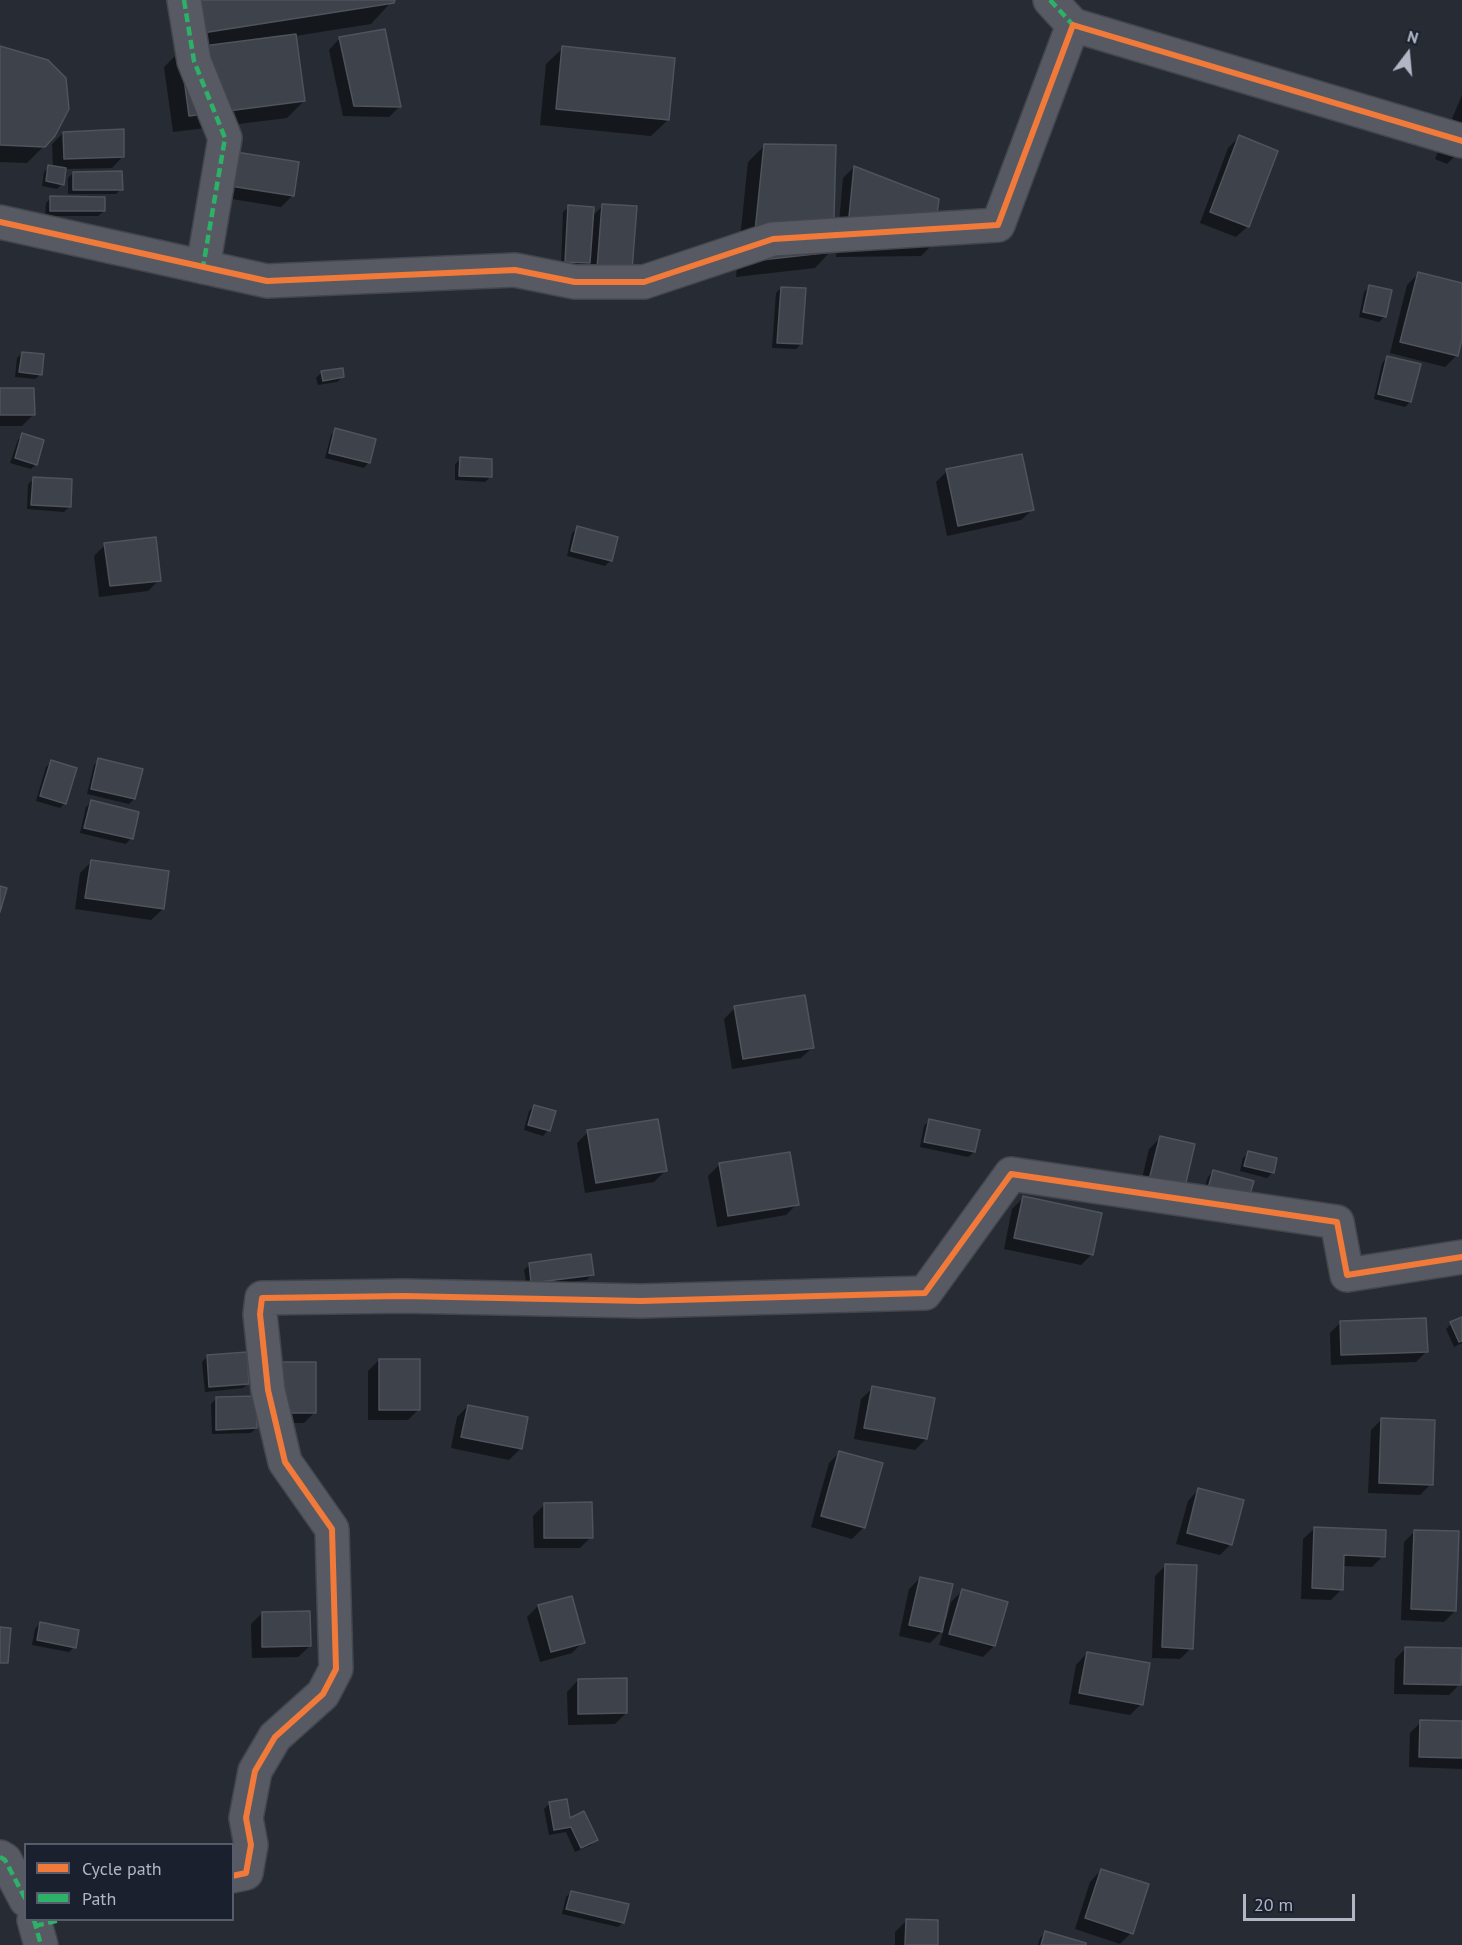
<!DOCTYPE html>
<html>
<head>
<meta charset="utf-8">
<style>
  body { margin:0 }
  #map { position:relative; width:1462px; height:1945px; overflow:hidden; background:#272b33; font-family:"PT Sans",sans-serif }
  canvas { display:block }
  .legend { position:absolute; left:24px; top:1843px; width:210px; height:78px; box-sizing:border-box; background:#1a202e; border:2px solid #565c6b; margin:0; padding:8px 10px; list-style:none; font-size:18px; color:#b0b6c6 }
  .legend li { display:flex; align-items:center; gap:12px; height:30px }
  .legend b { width:30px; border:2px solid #565c6b }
  .north { position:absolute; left:1378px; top:24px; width:60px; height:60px; -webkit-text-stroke:4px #1a202e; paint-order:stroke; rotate:16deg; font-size:16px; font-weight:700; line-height:24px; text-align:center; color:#b0b6c6 }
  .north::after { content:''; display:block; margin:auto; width:21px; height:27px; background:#b0b6c6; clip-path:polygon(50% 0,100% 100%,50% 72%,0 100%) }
  .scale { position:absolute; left:1243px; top:1894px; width:112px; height:27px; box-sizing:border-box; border:3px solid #b0b6c6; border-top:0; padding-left:8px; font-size:18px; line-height:21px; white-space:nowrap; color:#b0b6c6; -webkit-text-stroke:4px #1a202e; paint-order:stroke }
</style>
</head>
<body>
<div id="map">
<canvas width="1462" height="1945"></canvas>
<ul class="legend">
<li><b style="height:8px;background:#f17a3a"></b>Cycle path</li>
<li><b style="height:8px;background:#2db169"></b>Path</li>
</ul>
<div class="north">N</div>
<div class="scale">20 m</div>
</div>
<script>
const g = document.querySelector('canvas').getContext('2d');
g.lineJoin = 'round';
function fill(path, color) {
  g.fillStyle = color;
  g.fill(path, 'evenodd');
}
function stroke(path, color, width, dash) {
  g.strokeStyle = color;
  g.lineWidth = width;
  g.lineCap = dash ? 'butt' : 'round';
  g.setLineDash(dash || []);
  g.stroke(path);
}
const shadow = new Path2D(`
  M173 0H393L371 24 295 36 304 101 287 118 173 132 164 67 175 56Z
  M340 38 400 106 389 117 343 116 329 50Z
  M0 47 44 146 27 163 0 162Z
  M563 48 668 120 651 136 540 125 546 64Z
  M1462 95V144L1458 153 1447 164 1435 159Z
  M63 133 123 156 112 168 64 169 62 184 57 189 42 186 44 172 49 167H53L52 144Z
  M1239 137 1248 226 1236 237 1200 223 1228 148Z
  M765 145 831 251 815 268 736 277 748 162Z
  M236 153 292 196 281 207 220 197Z
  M854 167 932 245 921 256 836 257 843 178Z
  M73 173 121 189 116 194H68V178Z
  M51 198 104 211 98 216H45L46 203Z
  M603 206 631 269 587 279 588 263 584 268 561 267 563 212 569 207 592 216Z
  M1418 274 1462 285V333L1456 356 1445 367 1390 353 1407 285Z
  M1370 286 1390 291 1384 317 1379 322 1359 317 1364 292Z
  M781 288 801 344 796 349 772 348 776 293Z
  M22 353 41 374 35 379 15 377 17 358Z
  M1387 358 1410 402 1405 407 1374 399 1382 363Z
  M342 370 343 376 337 382 318 385 316 378 321 373Z
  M0 390 33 415 22 426H0Z
  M336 430 369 462 364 468 325 458 331 435Z
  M23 435 36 464 31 469 10 463 18 440Z
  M461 459 490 477 485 482 455 480V464Z
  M947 471 1033 509 1021 520 947 536 936 482Z
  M34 479 70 506 64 512 27 509 28 484Z
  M578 528 611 560 605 566 567 556 572 533Z
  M105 545 159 580 148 591 99 597 94 556Z
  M99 760 134 799 129 804 87 794 94 765Z
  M51 762 65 803 60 808 36 801 46 767Z
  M91 802 131 838 126 844 80 833 86 807Z
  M91 862 163 909 151 920 75 909 80 873Z
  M735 1008 813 1047 801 1058 732 1069 724 1019Z
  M534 1106 548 1130 543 1136 524 1130 529 1111Z
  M929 1121 974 1152 968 1157 920 1147 924 1126Z
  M588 1132 665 1171 654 1182 585 1193 577 1143Z
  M1160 1138 1193 1145 1138 1195 1149 1149Z
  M1248 1153 1275 1159 1272 1173 1267 1178 1240 1171 1243 1158Z
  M719 1165 797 1204 786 1215 717 1227 708 1176Z
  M1213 1171 1252 1182 1202 1197 1208 1177Z
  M1023 1198 1092 1254 1081 1265 1004 1249 1012 1209Z
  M529 1265 592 1274 587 1280 527 1287 524 1270Z
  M1462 1318V1343L1454 1347 1446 1329 1451 1324Z
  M1341 1322 1427 1351 1416 1362 1331 1365 1330 1333Z
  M207 1357 248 1383 243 1388 205 1392 202 1362Z
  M379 1360 419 1409 408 1420H368V1371Z
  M264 1374 315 1412 304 1423H265Z
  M873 1388 926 1439 915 1450 854 1439 861 1399Z
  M216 1399 256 1428 251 1433 212 1434 211 1404Z
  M468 1406 520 1449 509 1460 451 1448 457 1417Z
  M1382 1419 1431 1484 1420 1495 1368 1493 1371 1430Z
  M840 1452 864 1527 852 1539 811 1527 829 1463Z
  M1199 1489 1231 1544 1220 1555 1176 1544 1188 1501Z
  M544 1505 591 1537 580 1548H534L533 1516Z
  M1315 1528 1383 1556 1372 1567 1342 1566V1589L1331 1600 1301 1599 1303 1539Z
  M1415 1531 1455 1611 1444 1622 1401 1620 1404 1542Z
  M1166 1565 1191 1648 1180 1659 1152 1658 1155 1576Z
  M920 1578 944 1619 946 1620 951 1602 962 1591 994 1646 983 1657 939 1645 944 1629 930 1643 899 1636 909 1589Z
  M538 1606 583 1642 572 1653 540 1662 527 1617Z
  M262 1613 310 1646 298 1657 252 1658 251 1624Z
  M40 1623 74 1647 69 1652 32 1645 35 1629Z
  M1406 1648 1460 1684 1449 1695 1394 1694 1395 1659Z
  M1087 1653 1141 1704 1130 1715 1069 1704 1076 1665Z
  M578 1680 626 1713 615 1724 568 1725 567 1692Z
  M1421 1722 1462 1723V1769L1409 1767 1410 1733Z
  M549 1804 569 1820 597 1840 591 1845 575 1852 566 1832 549 1835 544 1809Z
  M1101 1870 1131 1933 1120 1944 1075 1929 1090 1882Z
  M571 1892 623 1922 618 1927 562 1914 566 1897Z
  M907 1920 936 1945H895V1932Z
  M1045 1933 1084 1945H1038L1040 1938Z`);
const building = new Path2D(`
  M195 0H395L394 3 196 34Z
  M385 29 401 107 354 106 339 37Z
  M296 34 305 101 189 116 180 49Z
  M0 46 48 60 66 78 69 109 55 136 45 147 0 145Z
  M562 46 675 58 669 120 556 109Z
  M124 129V157L64 159 63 132Z
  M1239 135 1278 151 1249 227 1210 212Z
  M764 144 836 145 833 252 752 261Z
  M236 152 299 162 294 196 230 186Z
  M48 165 66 168 64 185 46 181Z
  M854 166 939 199 933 246 846 247Z
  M122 171 123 190H73V172Z
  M50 196 105 197V211H50Z
  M602 204 637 206 632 270 597 268Z
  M568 205 594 207 590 263 565 262Z
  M1418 272 1462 283V339L1458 356 1400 342Z
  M1369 285 1392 290 1386 317 1363 312Z
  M781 287 806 288 802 344 777 343Z
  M22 352 44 354 42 375 19 372Z
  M1387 356 1421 364 1411 402 1378 394Z
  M343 368 344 377 323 381 321 371Z
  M0 388H34L35 415H0Z
  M335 428 376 439 370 463 329 453Z
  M22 433 44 440 37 465 15 458Z
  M1022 454 1034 510 958 526 946 469Z
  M460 457 492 459V477L459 476Z
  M33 477 72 479 71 507 31 505Z
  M577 526 618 537 612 561 571 551Z
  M156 537 161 581 110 586 104 543Z
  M98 758 143 769 135 799 91 789Z
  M51 760 77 768 66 804 40 796Z
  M91 800 139 812 133 839 84 828Z
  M91 860 169 871 164 909 85 898Z
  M0 886 7 888 0 912Z
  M805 995 814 1048 743 1059 734 1006Z
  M534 1105 556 1111 550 1131 528 1125Z
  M658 1119 667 1171 596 1183 587 1130Z
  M929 1119 980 1130 975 1152 924 1142Z
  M1160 1136 1195 1144 1184 1191 1148 1184Z
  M1248 1151 1277 1158 1274 1173 1244 1166Z
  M790 1152 799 1205 728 1216 719 1163Z
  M1213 1170 1254 1181 1247 1204 1207 1192Z
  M1023 1196 1102 1213 1093 1255 1014 1238Z
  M591 1254 594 1275 531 1283 529 1263Z
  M1462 1317V1341L1459 1342 1450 1322Z
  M1426 1318 1428 1352 1341 1355 1340 1321Z
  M247 1352 249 1384 209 1387 207 1355Z
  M379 1359H420V1410H379Z
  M275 1362H316V1413H275Z
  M872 1386 935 1398 927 1439 864 1428Z
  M257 1396V1428L216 1430V1397Z
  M468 1405 528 1417 522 1449 461 1437Z
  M1381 1418 1435 1420 1433 1485 1379 1483Z
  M839 1451 883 1463 865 1528 821 1516Z
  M1198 1488 1244 1500 1232 1545 1187 1533Z
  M592 1502 593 1538H544V1503Z
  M1314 1527 1386 1530 1385 1557 1344 1555 1343 1590 1312 1588Z
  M1414 1530 1459 1531 1456 1611 1411 1609Z
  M1165 1564 1197 1565 1193 1649 1162 1647Z
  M920 1577 953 1584 942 1632 909 1625Z
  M962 1589 1008 1602 995 1646 949 1634Z
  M572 1596 585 1643 551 1652 538 1605Z
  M310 1611 311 1646 262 1647V1612Z
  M40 1622 79 1630 76 1648 37 1640Z
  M0 1627 11 1628 8 1663H0Z
  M1405 1647 1462 1648 1461 1685 1404 1684Z
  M1087 1652 1150 1663 1143 1705 1079 1693Z
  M627 1678V1713L578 1714V1679Z
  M1420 1720 1462 1721V1758L1419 1757Z
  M567 1799 570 1818 584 1811 598 1840 581 1848 571 1827 554 1830 549 1802Z
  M1101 1869 1149 1884 1133 1934 1085 1918Z
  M571 1891 629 1904 624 1923 566 1909Z
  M906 1919 938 1920V1945H905Z
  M1045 1931 1086 1943V1945H1041Z`);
const minor = new Path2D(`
  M184 0 194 61 225 138 203 267
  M1050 0 1073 25
  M0 222 267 281 515 270 575 282H644L773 239 998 225 1073 25 1462 141
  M0 1857 5 1860 26 1900
  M232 1876 246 1873 251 1845 246 1818 255 1771 275 1737 323 1694 336 1669 332 1529 285 1462 268 1390 260 1314 262 1298 404 1296 641 1301 925 1293 1011 1174 1337 1222 1347 1275 1462 1257
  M34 1920 41 1945`);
const quiet = new Path2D(`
  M184 0 194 61 225 138 203 267
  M1050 0 1073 25
  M0 1857 5 1860 26 1900
  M34 1920 41 1945
  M35 1926 60 1920`);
const cycleway = new Path2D(`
  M0 222 267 281 515 270 575 282H644L773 239 998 225 1073 25 1462 141
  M232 1876 246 1873 251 1845 246 1818 255 1771 275 1737 323 1694 336 1669 332 1529 285 1462 268 1390 260 1314 262 1298 404 1296 641 1301 925 1293 1011 1174 1337 1222 1347 1275 1462 1257`);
fill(shadow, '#0007');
fill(building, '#3e424a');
stroke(building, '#4f535c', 1.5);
stroke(minor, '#43464d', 36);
stroke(minor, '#575a62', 33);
stroke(quiet, '#2db169', 4.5, [9, 4.5]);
stroke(cycleway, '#f17a3a', 6);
</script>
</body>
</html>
